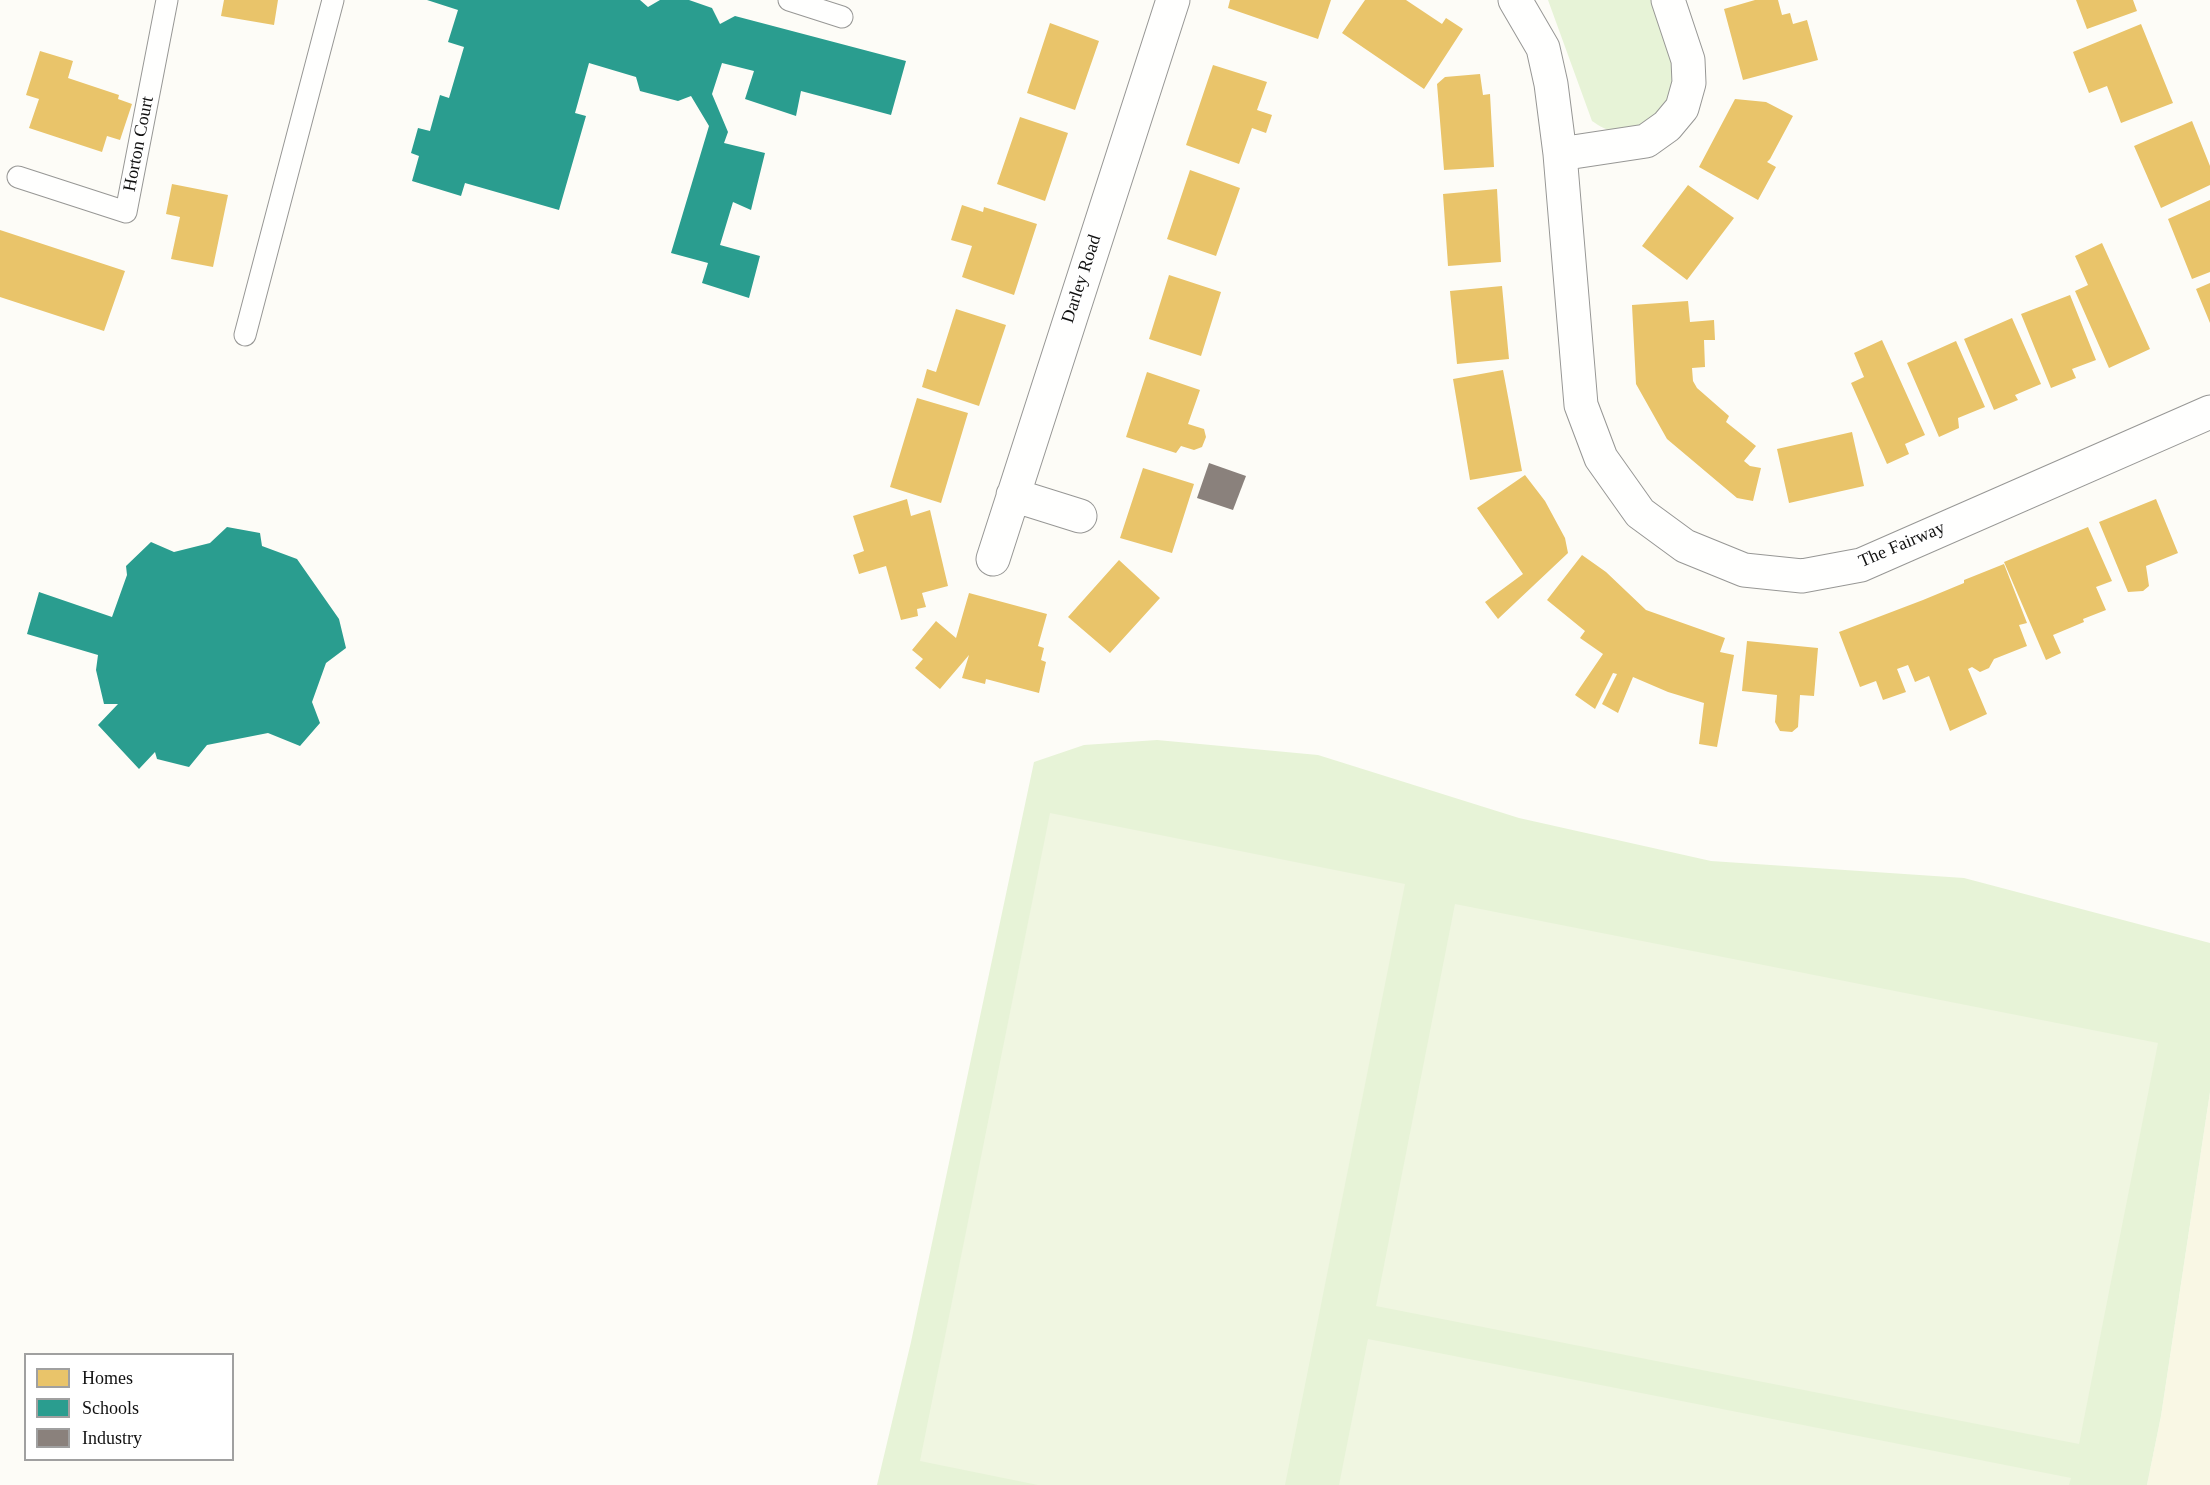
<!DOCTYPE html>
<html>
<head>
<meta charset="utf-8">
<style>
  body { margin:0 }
  #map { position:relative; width:2210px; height:1485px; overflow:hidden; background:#fdfcf7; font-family:Georgia,serif }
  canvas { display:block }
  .legend { position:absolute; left:24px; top:1353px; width:210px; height:108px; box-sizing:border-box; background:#fff; border:2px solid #a0a0a0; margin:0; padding:8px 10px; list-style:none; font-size:18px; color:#111 }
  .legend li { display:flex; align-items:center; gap:12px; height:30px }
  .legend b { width:30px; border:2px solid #a0a0a0 }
</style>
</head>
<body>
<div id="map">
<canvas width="2210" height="1485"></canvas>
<ul class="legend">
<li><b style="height:16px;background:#e9c46a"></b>Homes</li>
<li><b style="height:16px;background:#2a9d8f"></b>Schools</li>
<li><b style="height:16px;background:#8a817c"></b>Industry</li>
</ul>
</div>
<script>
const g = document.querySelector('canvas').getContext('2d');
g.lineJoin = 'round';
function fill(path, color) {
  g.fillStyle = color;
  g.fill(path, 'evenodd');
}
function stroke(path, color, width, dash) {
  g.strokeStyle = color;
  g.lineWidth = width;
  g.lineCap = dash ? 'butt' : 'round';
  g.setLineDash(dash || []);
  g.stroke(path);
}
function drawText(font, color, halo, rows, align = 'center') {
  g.font = font + ' Georgia,serif';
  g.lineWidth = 6;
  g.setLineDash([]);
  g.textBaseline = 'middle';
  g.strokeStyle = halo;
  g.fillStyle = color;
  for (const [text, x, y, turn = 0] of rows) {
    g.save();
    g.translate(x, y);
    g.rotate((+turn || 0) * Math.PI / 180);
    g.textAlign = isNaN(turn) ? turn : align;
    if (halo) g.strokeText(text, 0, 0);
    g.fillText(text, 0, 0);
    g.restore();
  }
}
const farmland = new Path2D(`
  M2210 1092V1485H2147L2161 1416Z`);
const green = new Path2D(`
  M1548 0H1653C1660 21 1675 56 1675 76 1675 103 1654 122 1630 129 1626 131 1621 133 1617 132 1608 131 1599 126 1592 121Z
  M1157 740 1318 755 1519 818 1711 861 1964 878 2210 943V1092L2161 1416 2147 1485H877L911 1342 1034 762 1084 745Z`);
const pitch = new Path2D(`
  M1050 813 1405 884 1285 1485H1038L920 1461Z
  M1455 904 2158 1043 2079 1444 1376 1306Z
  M1368 1339 2071 1478 2069 1485H1339Z`);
const homes = new Path2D(`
  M224 0H278L274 25 221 16Z
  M1230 0H1331L1318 39 1228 8Z
  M1365 0H1406L1442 24 1446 18 1463 29 1424 89 1342 33Z
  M1755 0H1778L1782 15 1790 13 1793 24 1807 20 1818 60 1743 80 1724 9Z
  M2076 0H2133L2137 11 2087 29Z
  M1050 23 1099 41 1075 110 1027 93Z
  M2141 24 2173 103 2121 123 2107 86 2089 93 2073 52Z
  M40 51 73 61 68 78 119 95 118 99 132 104 120 140 107 136 102 152 29 128 39 99 26 95Z
  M1213 65 1267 82 1257 110 1272 115 1266 133 1252 128 1239 164 1186 145Z
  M1480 74 1483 95 1490 94 1494 167 1444 170 1437 84 1445 77Z
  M1735 99 1766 102 1793 116 1770 159 1767 162 1776 167 1758 200 1699 167Z
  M1020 117 1068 133 1045 201 997 184Z
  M2192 121 2210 166V185L2161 208 2134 146Z
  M1190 170 1240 188 1216 256 1167 239Z
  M172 184 228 195 213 267 171 259 180 217 166 214Z
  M1688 185 1734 218 1687 280 1642 246Z
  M1497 189 1501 262 1448 266 1443 194Z
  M2210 200V272L2192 279 2168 219Z
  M962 205 983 212 984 207 1037 224 1014 295 962 277 972 246 951 240Z
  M0 230 125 271 104 331 0 297Z
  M2102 243 2150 349 2109 368 2075 291 2088 285 2075 256Z
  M1169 275 1221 292 1201 356 1149 339Z
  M2210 283V323L2196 289Z
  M1502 286 1509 359 1457 364 1450 291Z
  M2070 295 2096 360 2072 369 2076 378 2051 388 2021 314Z
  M1688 301 1690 322 1714 320 1715 340H1704L1705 367 1692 368 1693 381 1697 388 1729 416 1726 422 1756 446 1744 461 1750 466 1761 468 1753 501 1737 498 1667 439 1636 384 1632 305Z
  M956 309 1006 325 979 406 922 387 927 369 936 372Z
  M2012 318 2041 384 2015 395 2018 400 1994 410 1964 339Z
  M1882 340 1925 435 1905 444 1909 454 1887 464 1851 383 1864 377 1854 353Z
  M1956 341 1985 407 1958 418 1959 428 1939 437 1907 363Z
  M1503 370 1522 471 1470 480 1453 379Z
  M1147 372 1200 390 1188 424 1204 429 1206 437 1202 447 1194 450 1181 446 1176 453 1126 437Z
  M917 398 968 413 941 503 890 487Z
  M1852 432 1864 486 1789 503 1777 449Z
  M1143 468 1194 484 1172 553 1120 538Z
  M1525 475 1545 501 1565 538 1568 553 1498 619 1485 602 1523 574 1477 508Z
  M907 499 911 516 930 510 948 586 922 593 926 607 917 609 918 616 901 620 886 566 859 574 853 555 864 551 853 516Z
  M2156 499 2178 553 2146 566 2149 586 2143 591 2128 592 2099 522Z
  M2088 527 2112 581 2096 587 2106 610 2083 619 2084 622 2053 635 2061 653 2046 660 2004 562Z
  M1582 555 1606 572 1646 610 1725 638 1720 652 1734 655 1717 747 1699 744 1704 703 1668 692 1633 677 1618 713 1602 704 1617 674 1613 673 1595 709 1575 695 1603 654 1580 638 1585 631 1547 600Z
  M1119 560 1160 598 1110 653 1068 617Z
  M2004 564 2027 623 2019 625 2027 646 1994 659 1989 668 1980 672 1972 667 1968 669 1987 714 1950 731 1929 676 1915 682 1908 665 1897 669 1906 692 1883 700 1876 681 1860 687 1839 632 1923 600 1964 583V580Z
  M969 593 1047 614 1038 646 1044 648 1041 660 1046 662 1039 693 986 679 985 684 962 678 969 655 940 689 915 668 923 659 912 650 936 621 956 638Z
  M1747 641 1818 648 1814 696 1800 695 1798 727 1792 732 1780 731 1775 722 1777 695 1742 691Z`);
const schools = new Path2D(`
  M427 0H640L648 7 660 0H689L712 8 720 24 735 16 906 61 891 115 801 91 796 116 745 99 754 71 722 63 712 94 728 132 724 143 765 153 751 210 733 202 720 245 760 256 749 298 702 283 708 263 671 253 709 126 691 96 678 101 640 91 636 77 589 63 575 113 586 116 559 210 465 183 461 196 412 181 419 156 411 153 418 128 430 131 440 95 449 98 464 47 448 42 458 10Z
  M227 527 260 533 262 546 297 559 339 619 346 648 326 663 312 702 320 723 300 746 268 733 207 745 189 767 157 759 155 752 139 769 98 725 118 704H104L96 670 98 655 27 634 39 592 112 617 127 575 126 566 151 542 174 552 210 543Z`);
const industry = new Path2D(`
  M1209 463 1246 476 1233 510 1197 498Z`);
const lane = new Path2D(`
  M789 0 842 17
  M18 177 126 212 167 0
  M245 335 333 0`);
const street = new Path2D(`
  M1515 0 1543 48 1551 84 1560 154 1581 405 1601 458 1640 513 1685 546 1744 570 1802 576 1861 565 2210 412
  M1560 154 1646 141 1667 126 1682 108 1689 83 1688 60 1668 0
  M1013 495 1080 516
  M993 559 1173 0`);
const streetNames = [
  ["Horton Court",139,144,-79],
  ["Darley Road",1082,279,-72],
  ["The Fairway",1902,545,-23]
];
fill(farmland, '#f9f7e4');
fill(green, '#e7f3d7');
fill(pitch, '#f0f6e1');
fill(homes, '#e9c46a');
fill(schools, '#2a9d8f');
fill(industry, '#8a817c');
stroke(lane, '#979795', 23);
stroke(street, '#979795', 35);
stroke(lane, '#fffffe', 21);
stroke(street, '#fffffe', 33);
drawText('18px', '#111', '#fff', streetNames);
</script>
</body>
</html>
